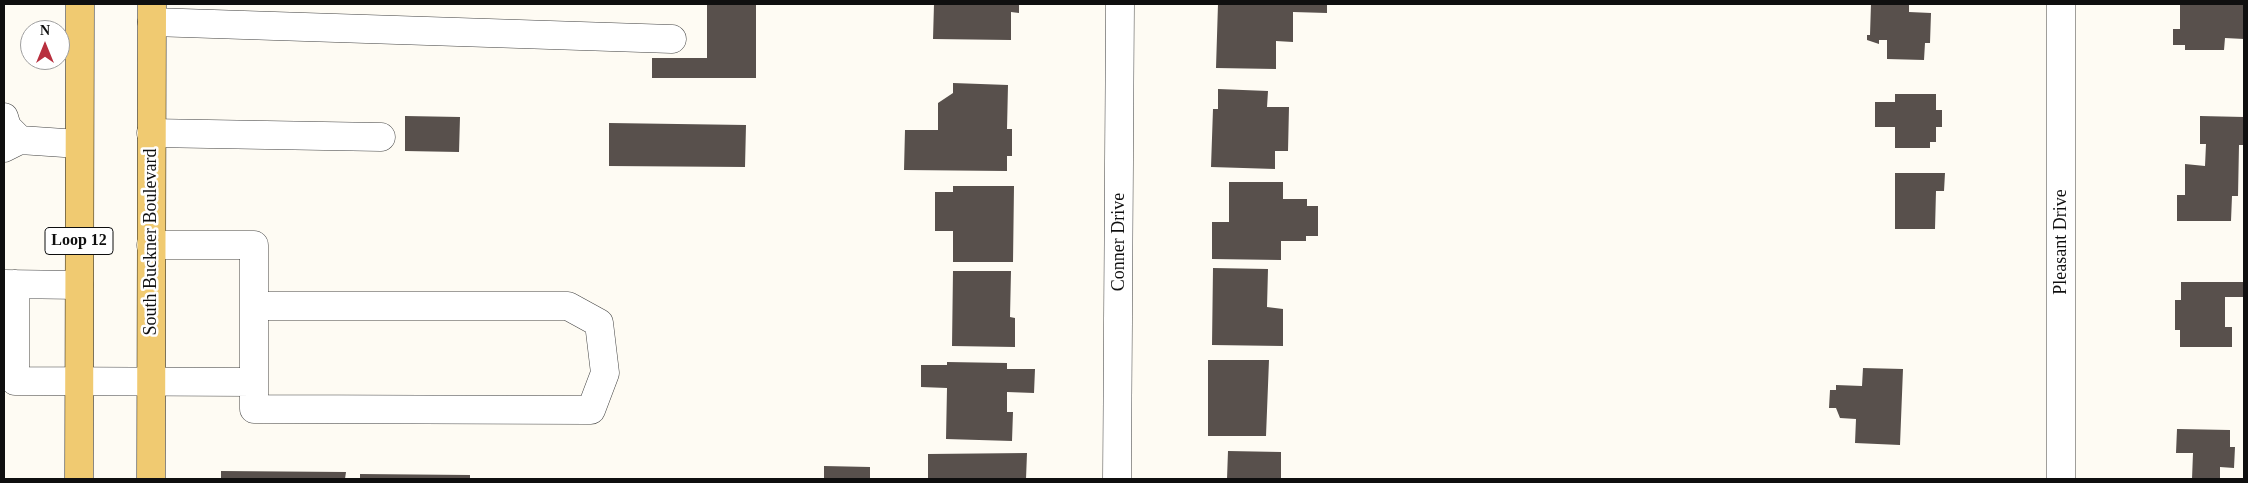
<!DOCTYPE html>
<html>
<head>
<meta charset="utf-8">
<style>
  body { margin:0 }
  #map { position:relative; width:2248px; height:483px; overflow:hidden; background:#fefbf3; font-family:"Times New Roman",serif }
  canvas { display:block }
  .frame { position:absolute; inset:0; border:5px solid #0f0f0f; pointer-events:none }
  .north { position:absolute; left:20px; top:20px; width:50px; height:50px; box-sizing:border-box; background:#fff; border:1px solid #9f9f9f; border-radius:50%; rotate:0deg; font-size:14px; font-weight:700; line-height:20px; text-align:center; color:#0f0f0f }
  .north::after { content:''; display:block; margin:auto; width:18px; height:22px; background:#b82f3e; clip-path:polygon(50% 0,100% 100%,50% 72%,0 100%) }
</style>
</head>
<body>
<div id="map">
<canvas width="2248" height="483"></canvas>
<div class="frame"></div>
<div class="north">N</div>
</div>
<script>
const g = document.querySelector('canvas').getContext('2d');
g.lineJoin = 'round';
function fill(path, color) {
  g.fillStyle = color;
  g.fill(path, 'evenodd');
}
function stroke(path, color, width, dash) {
  g.strokeStyle = color;
  g.lineWidth = width;
  g.lineCap = dash ? 'butt' : 'round';
  g.setLineDash(dash || []);
  g.stroke(path);
}
function drawText(font, color, halo, rows, align = 'center') {
  g.font = font + ' "Times New Roman",serif';
  g.lineWidth = 5;
  g.setLineDash([]);
  g.textBaseline = 'middle';
  g.strokeStyle = halo;
  g.fillStyle = color;
  for (const [text, x, y, turn = 0] of rows) {
    g.save();
    g.translate(x, y);
    g.rotate((+turn || 0) * Math.PI / 180);
    g.textAlign = isNaN(turn) ? turn : align;
    if (halo) g.strokeText(text, 0, 0);
    g.fillText(text, 0, 0);
    g.restore();
  }
}
const building = new Path2D(`
  M707 4H756V78H652V58H707Z
  M934 4H1019V13L1011 12V40L933 39Z
  M1218 4H1327V13L1293 12V42L1276 41V69L1216 68Z
  M1871 4H1909V12L1931 13 1930 43H1925L1924 60 1887 59V40H1879V44L1867 40V35H1870Z
  M2180 4H2244V39L2225 38 2224 50H2185V45H2173V29H2180Z
  M953 83 1008 85 1007 129H1012V156H1007V171L904 170 905 130H938V103L953 93Z
  M1218 89 1268 91 1267 107H1289L1288 151H1275V169L1211 167 1213 109H1218Z
  M1895 94H1936V110H1942V127H1936V142H1930V148H1895V127H1875V102H1895Z
  M405 116 460 117 459 152 405 151Z
  M2200 116 2244 117V145H2239L2238 196H2232L2231 221H2177V195H2185V164L2205 166 2206 144H2200Z
  M609 123 746 125 745 167 609 166Z
  M1895 173H1945L1944 191H1936L1935 229H1895Z
  M1229 182H1283V199H1307V206H1318V236H1306V241H1281V260L1212 259V222H1229Z
  M953 186H1014L1013 262H953V231H935V192H953Z
  M1213 268 1268 269 1267 307 1283 309V346L1212 345Z
  M953 271H1011L1010 317 1015 318V347L952 346Z
  M2181 282H2244V297H2225V327H2232V347H2180V330H2175V300H2181Z
  M1208 360H1269L1266 436H1208Z
  M947 362 1007 363V369H1035L1034 393 1007 392V412H1013L1012 441 946 439 947 388 921 387V365H947Z
  M1863 368 1903 369 1900 445 1855 443 1856 419 1840 418 1836 408H1829L1830 390H1836V385L1862 386Z
  M2177 429 2230 430V447H2235L2234 468 2220 467V479H2192L2193 453H2176Z
  M1228 451 1281 452V479H1227Z
  M1027 453 1026 479H928V454Z
  M824 466 870 467V479H824Z
  M221 471 346 472 345 479H225L221 478Z
  M360 474 470 475V479H360Z`);
const minor = new Path2D(`
  M2061 4V479
  M152 22 672 39
  M4 117 7 127 20 140
  M151 133 381 137
  M4 148 20 140 79 144
  M4 284 79 285
  M15 284V381L254 382V409L591 410 605 373 599 323 568 306H254V245H151
  M254 382V306
  M1117 479 1120 4`);
const major = new Path2D(`
  M79 479 80 4
  M151 479 152 4`);
const shields = [
  [79,241,68]
];
const shieldNames = [
  ["Loop 12",79,241]
];
const streetNames = [
  ["South Buckner Boulevard",151,242,-90],
  ["Conner Drive",1119,242,-90],
  ["Pleasant Drive",2061,242,-90]
];
fill(building, '#58504c');
stroke(minor, '#424242', 29);
stroke(major, '#202020', 29);
stroke(minor, '#fff', 28);
stroke(major, '#f0ca71', 28);
for (const [x, y, w] of shields) {
  const box = new Path2D();
  box.roundRect(x - w / 2, y - 13.5, w, 27, 4);
  g.fillStyle = '#fff';
  g.fill(box);
  stroke(box, '#0f0f0f', 1);
}
drawText('bold 16px', '#0f0f0f', null, shieldNames);
drawText('18px', '#0f0f0f', '#fff', streetNames);
</script>
</body>
</html>
